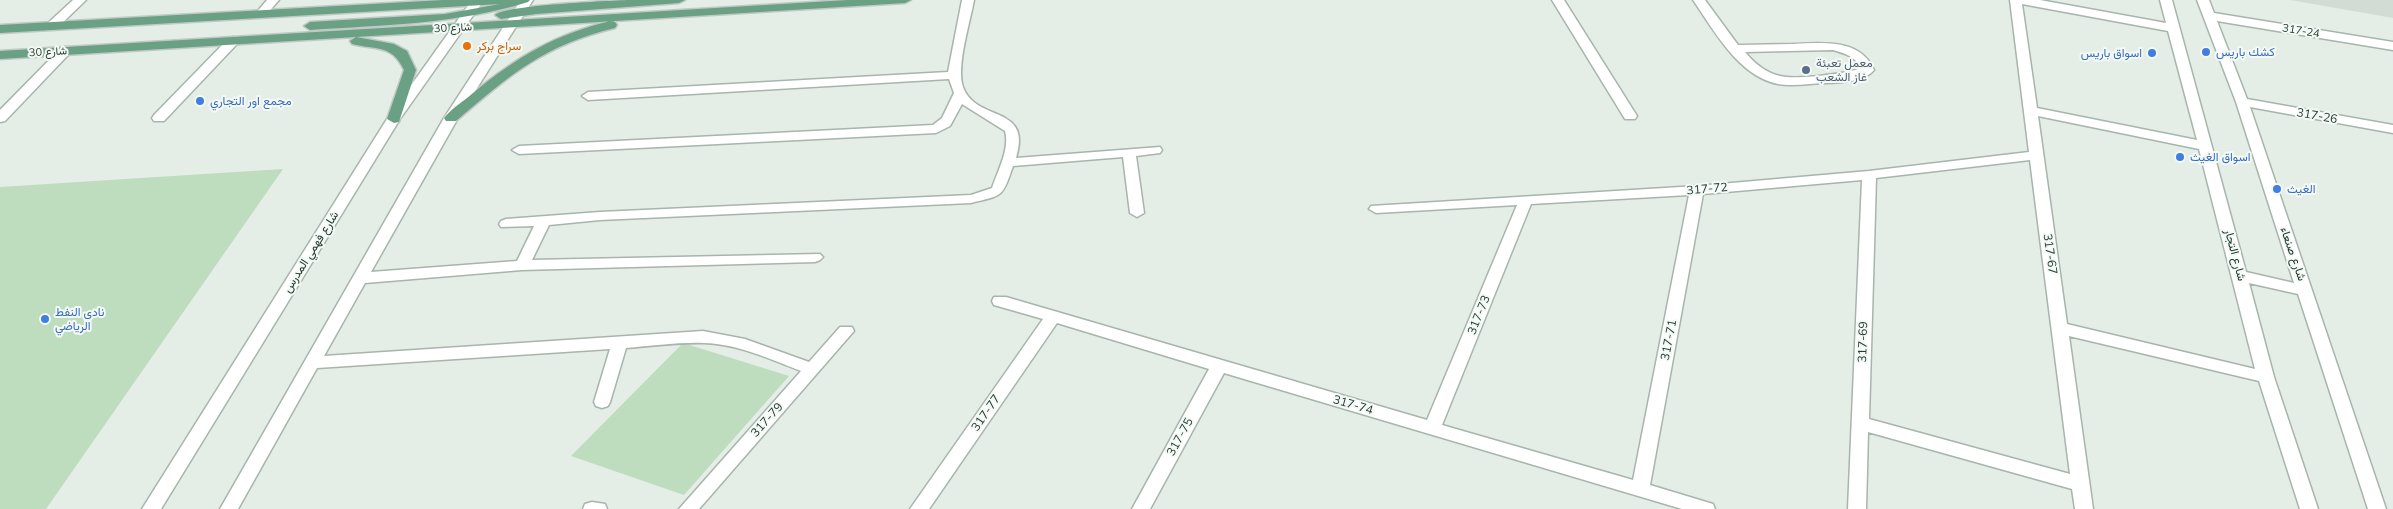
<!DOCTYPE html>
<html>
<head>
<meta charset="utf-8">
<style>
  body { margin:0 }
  canvas { display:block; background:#e4ede6 }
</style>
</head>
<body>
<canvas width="2393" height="509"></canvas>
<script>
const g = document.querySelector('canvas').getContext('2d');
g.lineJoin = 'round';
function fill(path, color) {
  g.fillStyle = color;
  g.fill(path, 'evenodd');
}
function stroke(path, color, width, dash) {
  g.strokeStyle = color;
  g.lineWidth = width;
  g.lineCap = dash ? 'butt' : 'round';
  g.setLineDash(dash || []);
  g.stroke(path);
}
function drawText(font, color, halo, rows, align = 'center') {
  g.font = font + ' Mulish,Vazirmatn,sans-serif';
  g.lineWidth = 4;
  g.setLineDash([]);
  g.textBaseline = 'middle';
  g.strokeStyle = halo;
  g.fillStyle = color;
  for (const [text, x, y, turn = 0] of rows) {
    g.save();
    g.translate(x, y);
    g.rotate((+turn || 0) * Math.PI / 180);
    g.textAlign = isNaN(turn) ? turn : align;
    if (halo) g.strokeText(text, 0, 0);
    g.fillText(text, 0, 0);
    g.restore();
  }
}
const built = new Path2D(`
  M2290 0H2393V18Z`);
const green = new Path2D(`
  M283 169 46 509H0V187Z
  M683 343 789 376 684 495 571 456Z`);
const minor = new Path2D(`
  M73 0H86L56 29H48L46 26 48 23Z
  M267 0H279L266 15H258L256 13Z
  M472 0H484L400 119 161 509H142L387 119Z
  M521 0H533L458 118 371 272 517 261 534 226 501 227 499 224 501 221 506 219 600 212 971 195 992 188C998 170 1010 149 1005 131L962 104 950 126 936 133 519 154 512 150 519 146 933 125 942 118 954 93 949 79 588 100 582 96 588 92 948 72 962 0H974C970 23 956 66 963 87 976 123 1033 104 1016 158L1160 147 1162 150 1160 153 1136 156 1144 213 1137 217 1130 213 1123 157 1013 166C1002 198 1003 195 971 203L600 220 549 225 532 260 820 254 823 257 820 260 815 262 522 270 365 283 324 356 703 331 745 339 809 362 840 327H852L854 331 699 509H679L801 371C770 359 738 344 704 343 679 342 652 346 626 348L610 402 608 406 602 408 596 406 594 402 610 349 317 368 238 509H220L444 118Z
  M1552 0H1564L1637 116 1635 119H1625Z
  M1693 0H1705L1738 45C1756 45 1774 44 1793 44 1822 43 1860 38 1874 70 1865 81 1841 83 1828 83 1812 83 1794 87 1778 84 1738 76 1714 30 1693 0ZM1833 50C1844 53 1856 57 1861 68 1847 74 1795 80 1780 76 1766 73 1754 63 1745 52Z
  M2010 0H2040L2166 23 2160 0H2172L2246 272 2294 283 2236 102 2197 0H2209L2214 13 2393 42V50L2217 21 2247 99 2393 125V133L2250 107 2386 509H2368L2298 294 2249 283 2274 377 2318 509H2300L2259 381 2069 336 2093 509H2075L2072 489 1868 432 1866 509H1848L1862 180 1703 194 1650 485 1713 504 1715 509H1682L1224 373 1150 509H1132L1209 369 1057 323 929 509H910L1043 319 994 305 992 301 994 297H1006L1427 420 1517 205 1376 213 1369 209 1371 206 1697 186 1869 171 2029 152ZM2022 4 2168 31 2197 140 2037 108ZM2038 116 2199 149 2255 369 2067 324ZM2030 160 2070 474 1869 419 1876 178ZM1689 195 1633 480 1442 425 1531 204Z
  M233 37 239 41 237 44 164 121H154L152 118 154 115 229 38Z
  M65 47 69 48 71 51 69 54 5 121 0 122V110L61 48Z
  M592 502 605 504 607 509H583L585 504Z`);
const major = new Path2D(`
  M443 0H530L528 2C457 24 384 25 310 30L304 26 310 22 445 14 500 4 0 33V25Z
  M629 0H685L679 3 536 14 501 19 495 15C505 5 609 1 629 0Z
  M848 0H911L905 3 0 59V51Z
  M611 21 615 22 617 25 615 28C544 45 510 75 456 121H446L444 118C452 108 464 101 473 93 517 57 555 34 611 21Z
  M356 37 394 44 407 51 416 70 399 122 394 123 387 119 404 70C392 44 376 50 352 44L350 41Z`);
const markers = [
  [467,46,5,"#e8710a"],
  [2206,52,5,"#3f7fe0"],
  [2152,53,5,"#3f7fe0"],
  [1806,70,5,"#5c6f8a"],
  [200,101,5,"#3f7fe0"],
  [2180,157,5,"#3f7fe0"],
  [2277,189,5,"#3f7fe0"],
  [45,319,5,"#3f7fe0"]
];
const farStreetnames = [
  ["شارع 30",453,28,-3],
  ["317-24",2301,31,9],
  ["شارع 30",48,52,-3]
];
const foodNames = [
  ["سراج بركر",477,46]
];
const shopNames = [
  ["كشك باريس",2216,52],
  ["اسواق باريس",2142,53,"right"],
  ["مجمع اور التجاري",210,101],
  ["اسواق الغيث",2190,157],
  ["الغيث",2287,189],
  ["نادي النفط",55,312],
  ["الرياضي",55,326]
];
const serviceNames = [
  ["معمل تعبئة",1816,63],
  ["غاز الشعب",1816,77]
];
const streetNames = [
  ["317-26",2317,116,10],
  ["317-72",1707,189,-5],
  ["شارع فهمي المدرس",311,252,-58],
  ["317-67",2050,254,82],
  ["شارع صنعاء",2293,254,71],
  ["شارع التجار",2235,255,75],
  ["317-73",1479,315,-68],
  ["317-71",1669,340,-79],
  ["317-69",1863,342,-88],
  ["317-74",1353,405,16],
  ["317-77",986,413,-55],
  ["317-79",767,420,-48],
  ["317-75",1180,437,-61]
];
fill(built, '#d2dcd5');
fill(green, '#bedcbe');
stroke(minor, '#a7b5ac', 3);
stroke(major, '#c2c9c5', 3);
fill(minor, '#fff');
fill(major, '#6aa084');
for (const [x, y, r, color] of markers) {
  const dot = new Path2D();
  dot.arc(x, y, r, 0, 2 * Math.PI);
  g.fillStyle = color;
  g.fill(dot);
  stroke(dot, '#f4f9f5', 2);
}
drawText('11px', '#243d30', '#f4f9f5', farStreetnames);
drawText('12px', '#c56008', '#f4f9f5', foodNames, 'left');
drawText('12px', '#366cbe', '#f4f9f5', shopNames, 'left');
drawText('12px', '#4e5e75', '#f4f9f5', serviceNames, 'left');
drawText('12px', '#243d30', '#f4f9f5', streetNames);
</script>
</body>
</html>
